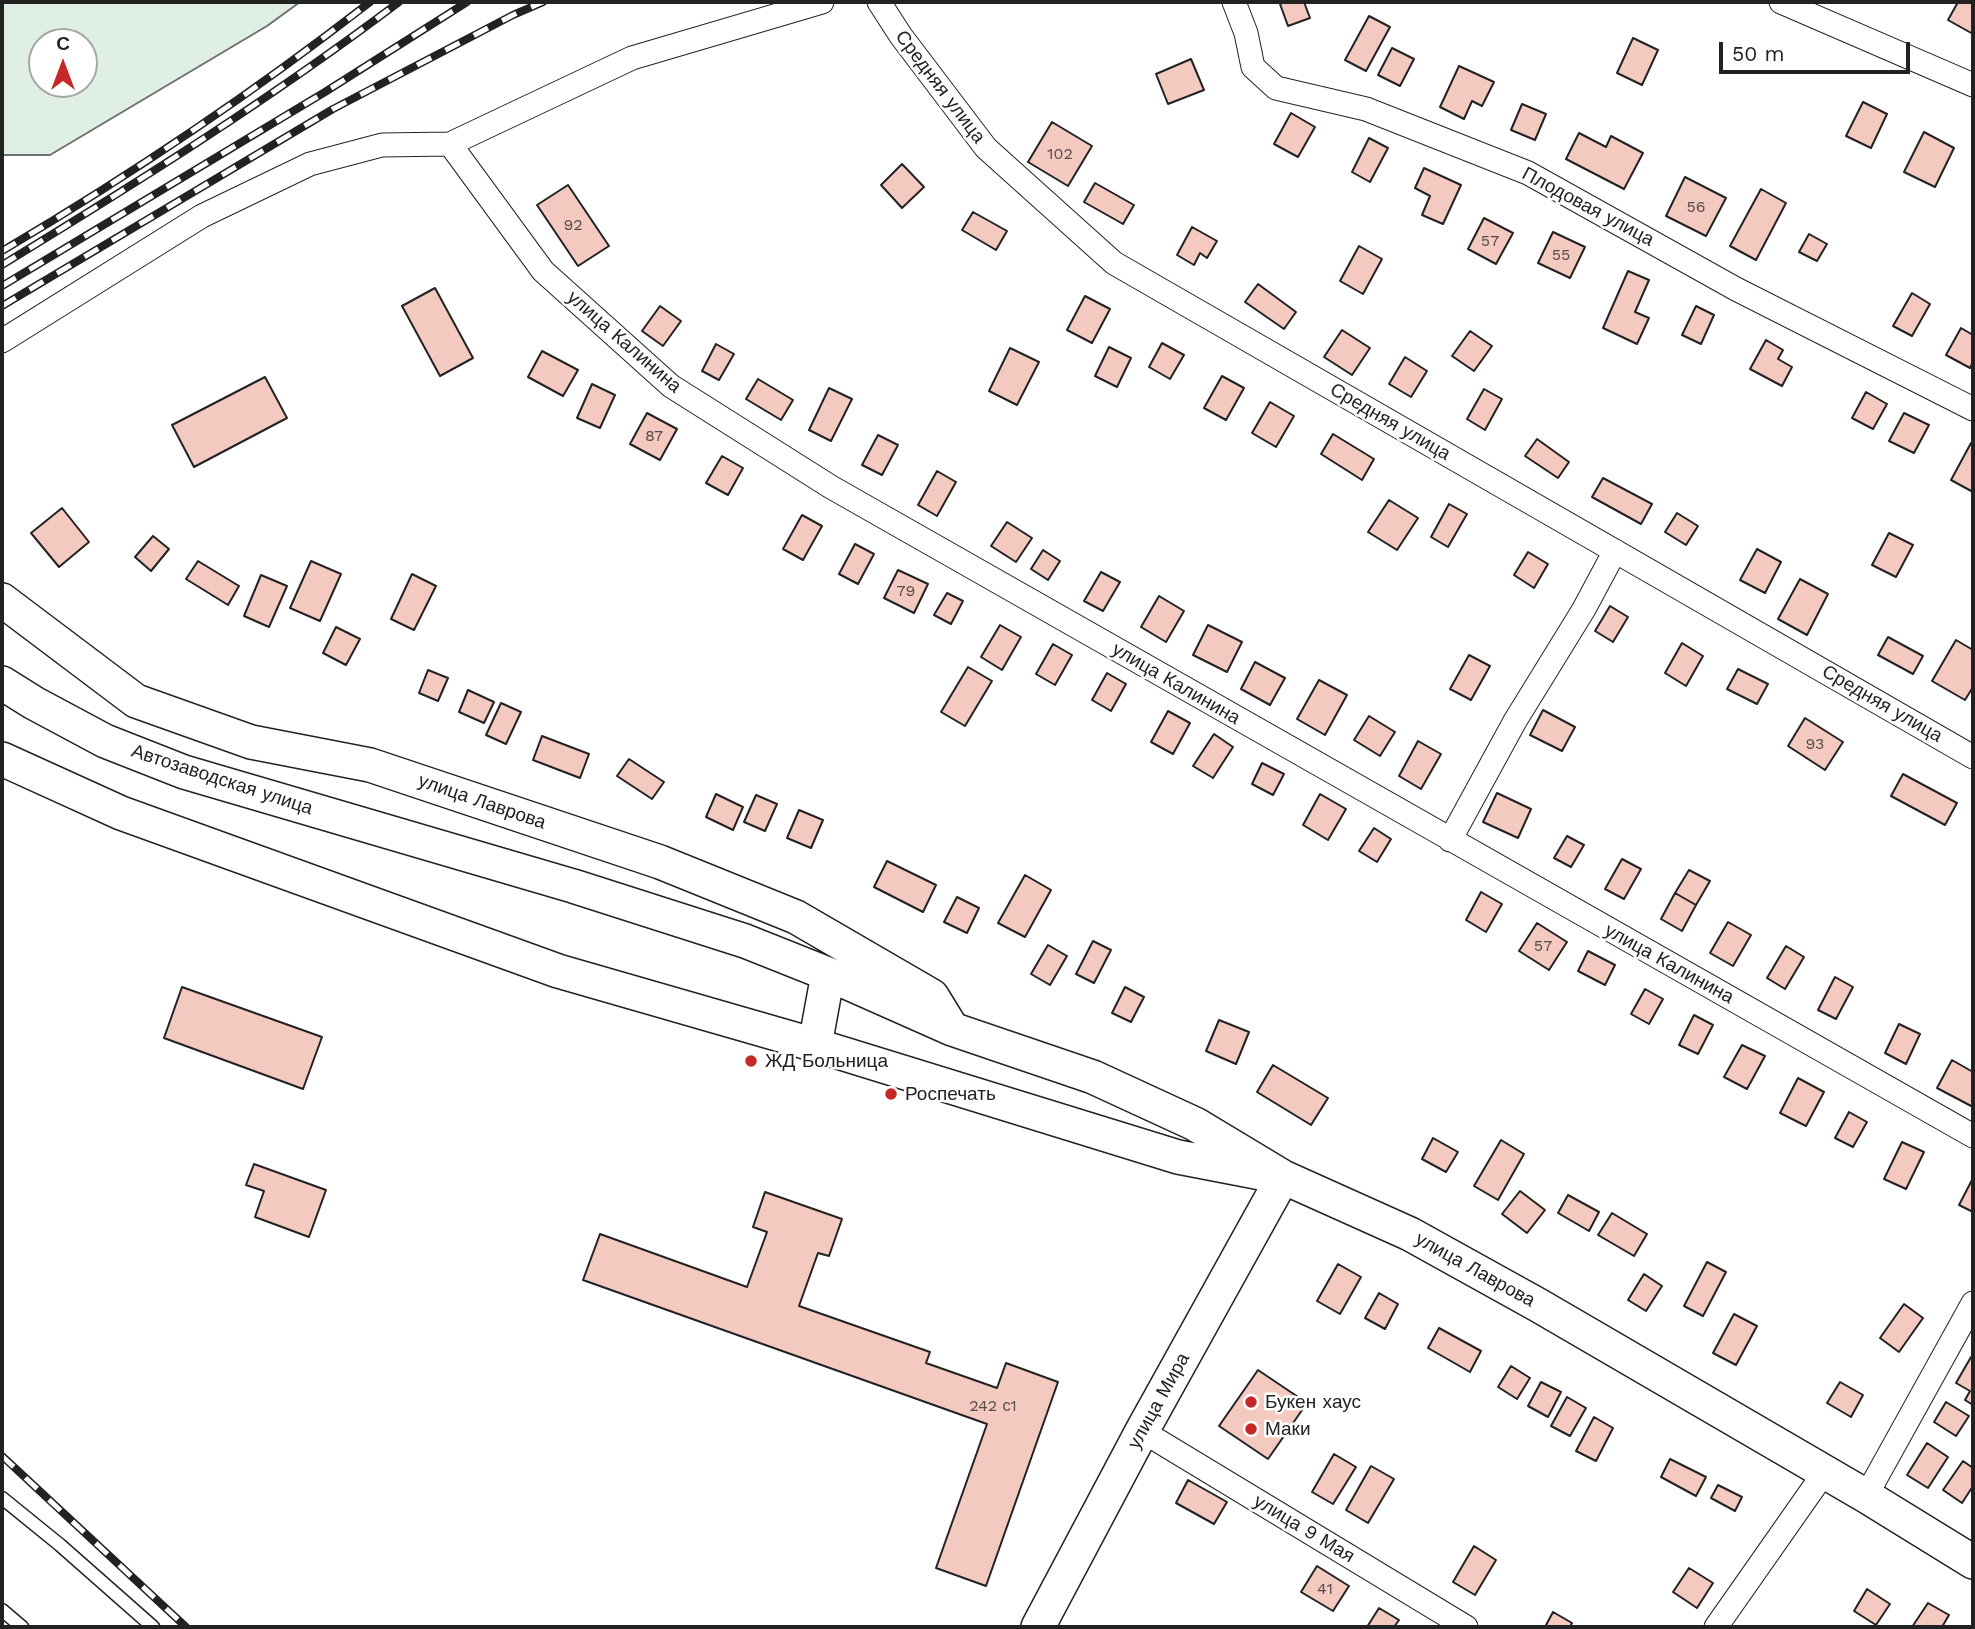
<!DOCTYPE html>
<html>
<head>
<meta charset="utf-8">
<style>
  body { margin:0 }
  #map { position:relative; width:1975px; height:1629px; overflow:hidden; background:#fff; font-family:"Work Sans",sans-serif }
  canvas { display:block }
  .frame { position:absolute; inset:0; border:4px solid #222; pointer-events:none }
  .north { position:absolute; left:28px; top:28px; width:70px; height:70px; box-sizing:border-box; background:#fff; border:2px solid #a7a7a7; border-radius:50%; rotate:0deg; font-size:19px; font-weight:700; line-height:28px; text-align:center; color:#222 }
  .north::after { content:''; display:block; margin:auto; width:24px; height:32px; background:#c62828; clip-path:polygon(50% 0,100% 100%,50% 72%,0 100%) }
  .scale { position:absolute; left:1719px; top:42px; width:191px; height:32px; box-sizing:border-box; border:4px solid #222; border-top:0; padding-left:9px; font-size:21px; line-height:24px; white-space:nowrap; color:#222; -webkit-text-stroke:5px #fff; paint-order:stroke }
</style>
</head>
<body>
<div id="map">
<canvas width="1975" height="1629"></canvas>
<div class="frame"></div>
<div class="north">С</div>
<div class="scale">50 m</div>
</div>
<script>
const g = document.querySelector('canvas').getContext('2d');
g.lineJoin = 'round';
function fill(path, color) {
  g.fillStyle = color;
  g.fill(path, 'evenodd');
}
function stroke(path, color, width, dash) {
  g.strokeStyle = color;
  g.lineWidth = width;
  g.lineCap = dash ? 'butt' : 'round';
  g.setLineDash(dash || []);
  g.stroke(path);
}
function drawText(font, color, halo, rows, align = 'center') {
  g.font = font + ' "Work Sans",sans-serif';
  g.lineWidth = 5;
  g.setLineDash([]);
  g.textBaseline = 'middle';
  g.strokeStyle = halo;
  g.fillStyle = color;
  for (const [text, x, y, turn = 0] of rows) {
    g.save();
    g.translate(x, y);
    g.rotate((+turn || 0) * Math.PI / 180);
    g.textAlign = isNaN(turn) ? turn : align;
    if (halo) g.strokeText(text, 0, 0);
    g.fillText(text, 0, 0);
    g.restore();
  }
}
const green = new Path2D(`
  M2 2H300L267 26 50 155H2ZM42 42H84V84H42Z`);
const building = new Path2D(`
  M1285 2H1304L1310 18 1288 26 1280 4Z
  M1958 2H1973V34L1948 20Z
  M1369 16 1390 27 1366 71 1345 60Z
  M1633 38 1658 50 1642 85 1617 73Z
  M1392 48 1414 59 1400 86 1378 75Z
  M1191 59 1204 90 1168 104 1156 74Z
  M1459 66 1494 82 1482 106 1472 101 1464 119 1440 107Z
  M1863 102 1887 114 1871 148 1846 136Z
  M1522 104 1546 114 1535 140 1511 130Z
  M1291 113 1315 127 1298 157 1274 144Z
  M1052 122 1092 146 1068 186 1028 162Z
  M1924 132 1954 148 1935 187 1904 172Z
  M1579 133 1606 147 1611 136 1643 153 1624 189 1566 159Z
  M1369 138 1388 148 1370 182 1352 172Z
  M902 164 924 187 902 208 881 185Z
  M1424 168 1461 185 1443 224 1422 215 1430 196 1415 188Z
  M1685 177 1726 198 1706 236 1666 216Z
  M1095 183 1134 205 1123 224 1084 202Z
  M568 185 609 246 578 266 537 205Z
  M1761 189 1786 203 1756 260 1730 246Z
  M973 212 1007 231 996 250 962 230Z
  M1484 218 1513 233 1496 264 1468 249Z
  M1192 227 1217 241 1207 258 1200 253 1194 265 1177 255Z
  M1553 232 1585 247 1570 278 1538 263Z
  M1809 234 1827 244 1817 261 1799 252Z
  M1359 246 1382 259 1363 294 1340 281Z
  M1628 271 1649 280 1635 312 1649 318 1637 344 1603 328Z
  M1258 284 1296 312 1284 329 1245 302Z
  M435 288 473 358 440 376 402 306Z
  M1912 293 1930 304 1912 336 1893 326Z
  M1085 296 1110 309 1092 343 1067 330Z
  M660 306 681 321 663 346 642 331Z
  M1696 306 1714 315 1701 344 1682 335Z
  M1961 328 1973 335V362L1970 368 1946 355Z
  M1342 330 1370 348 1352 375 1324 357Z
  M1470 331 1492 346 1474 371 1452 356Z
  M1766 340 1783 350 1778 359 1792 367 1782 386 1750 369Z
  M1162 343 1184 355 1170 379 1149 367Z
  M716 344 734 354 719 380 702 371Z
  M1109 347 1131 358 1117 387 1095 376Z
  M1010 348 1039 362 1017 405 989 391Z
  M542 351 578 370 563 396 528 377Z
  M1405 357 1427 371 1411 397 1389 384Z
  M1222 376 1244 388 1226 420 1204 408Z
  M265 377 287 418 194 467 172 425Z
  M758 379 793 400 781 420 746 399Z
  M592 384 615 395 600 428 577 418Z
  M829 388 852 399 831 441 809 430Z
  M1484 389 1502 399 1485 430 1467 419Z
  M1866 392 1887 404 1873 429 1852 418Z
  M1270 402 1294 416 1276 447 1252 433Z
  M647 413 677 429 660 460 630 444Z
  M1904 413 1929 425 1914 453 1889 441Z
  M1333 434 1374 459 1362 480 1321 454Z
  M878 435 898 445 882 475 862 465Z
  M1537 439 1569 462 1558 478 1525 456Z
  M1971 443 1973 444V492L1951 480Z
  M722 456 743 468 728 495 706 483Z
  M937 471 956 482 937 516 918 505Z
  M1603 478 1652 504 1641 524 1592 497Z
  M1389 500 1418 518 1397 550 1368 532Z
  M1449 504 1467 514 1448 547 1431 537Z
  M62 508 89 542 59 567 31 533Z
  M1677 513 1698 526 1686 545 1665 532Z
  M802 515 822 526 803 560 783 549Z
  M1007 522 1032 538 1016 562 991 546Z
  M1889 533 1913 545 1896 577 1872 565Z
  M153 536 169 549 151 571 135 557Z
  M855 544 874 554 858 584 839 574Z
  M1757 549 1781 562 1765 593 1740 580Z
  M1043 550 1060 561 1048 580 1031 569Z
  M1528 552 1548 564 1534 588 1514 575Z
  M198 561 239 586 228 605 186 579Z
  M311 561 341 574 320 621 290 608Z
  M898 570 928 584 914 613 884 598Z
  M1101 572 1120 582 1103 611 1084 601Z
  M412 574 436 586 414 630 391 619Z
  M261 575 287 586 269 627 244 616Z
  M1800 579 1828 594 1807 635 1778 619Z
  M947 593 963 601 951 624 934 615Z
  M1159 596 1184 611 1166 642 1141 627Z
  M1610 606 1628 617 1613 642 1595 631Z
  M1000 625 1021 637 1002 670 981 657Z
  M1208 625 1242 642 1227 672 1193 655Z
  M336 627 360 639 346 665 323 653Z
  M1888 637 1923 656 1913 674 1878 655Z
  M1956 640 1973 650V687L1965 700 1932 681Z
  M1682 643 1703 656 1686 686 1665 673Z
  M1053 644 1072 655 1055 685 1036 674Z
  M1469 655 1490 666 1471 700 1450 689Z
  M1255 662 1285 678 1270 705 1241 689Z
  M968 667 992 681 965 726 941 712Z
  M1738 669 1768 684 1757 704 1727 689Z
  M428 670 448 678 438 701 419 693Z
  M1107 673 1126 684 1111 711 1092 700Z
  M1319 680 1347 695 1325 735 1297 719Z
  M468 690 494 702 484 723 459 712Z
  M501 703 521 712 506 744 486 735Z
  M1543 710 1575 727 1562 751 1530 735Z
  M1168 711 1190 723 1173 754 1151 742Z
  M1369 716 1395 732 1380 756 1354 740Z
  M1805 718 1843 742 1825 770 1788 746Z
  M1214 734 1233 747 1213 778 1193 766Z
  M542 736 589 754 580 778 533 760Z
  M1418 741 1441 754 1421 789 1399 776Z
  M629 759 664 782 652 799 617 776Z
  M1262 763 1284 774 1273 795 1252 784Z
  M1903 774 1957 803 1945 825 1891 796Z
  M1497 793 1531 809 1518 838 1483 822Z
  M716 794 743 807 733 830 706 817Z
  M1320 794 1346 809 1328 840 1303 825Z
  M756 795 777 804 765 831 744 822Z
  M799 810 823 820 811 848 787 838Z
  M1374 828 1391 839 1377 862 1359 851Z
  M1567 836 1584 845 1571 867 1554 858Z
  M1622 859 1641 869 1624 899 1605 889Z
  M887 861 936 885 923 912 874 887Z
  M1689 870 1710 881 1696 905 1675 893Z
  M1025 875 1051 890 1025 937 998 923Z
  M1481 892 1502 904 1486 932 1466 920Z
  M1675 893 1696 905 1682 931 1661 919Z
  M957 897 979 908 967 933 944 922Z
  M1728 922 1751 935 1733 966 1710 953Z
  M1537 923 1567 942 1549 970 1519 951Z
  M1093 941 1111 950 1094 983 1076 974Z
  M1048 945 1067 956 1050 985 1031 974Z
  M1786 946 1804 957 1785 989 1767 978Z
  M1588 951 1615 965 1605 985 1578 971Z
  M1835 977 1853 987 1836 1019 1818 1010Z
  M182 987 322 1037 303 1089 164 1038Z
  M1125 987 1144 997 1131 1022 1112 1013Z
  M1645 989 1663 999 1649 1024 1631 1014Z
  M1694 1015 1713 1025 1698 1054 1679 1045Z
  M1219 1020 1249 1032 1236 1064 1206 1051Z
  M1899 1024 1920 1034 1906 1064 1885 1053Z
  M1742 1045 1765 1056 1747 1089 1724 1077Z
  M1952 1060 1973 1072V1107L1937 1088Z
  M1273 1065 1328 1098 1311 1125 1257 1092Z
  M1798 1078 1824 1092 1806 1126 1780 1113Z
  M1849 1112 1867 1122 1853 1147 1835 1138Z
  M1433 1138 1458 1152 1446 1172 1422 1159Z
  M1501 1140 1524 1154 1498 1200 1474 1186Z
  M1902 1142 1924 1152 1906 1189 1884 1179Z
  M254 1164 326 1190 309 1237 255 1217 264 1191 246 1185Z
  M1973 1178V1212L1959 1205Z
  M1520 1191 1545 1210 1527 1233 1502 1214Z
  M765 1192 842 1219 829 1256 818 1253 799 1306 930 1352 926 1363 997 1388 1006 1363 1058 1382 986 1586 936 1568 987 1424 583 1280 600 1234 747 1287 767 1232 753 1227Z
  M1568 1195 1599 1212 1589 1231 1558 1213Z
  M1612 1213 1647 1234 1634 1256 1598 1235Z
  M1707 1262 1726 1272 1703 1316 1684 1306Z
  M1338 1264 1361 1277 1340 1314 1317 1301Z
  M1644 1274 1662 1286 1646 1311 1628 1300Z
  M1379 1293 1398 1304 1385 1329 1365 1318Z
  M1904 1304 1923 1318 1899 1352 1880 1338Z
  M1734 1314 1757 1326 1736 1365 1713 1353Z
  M1439 1328 1481 1351 1470 1372 1428 1348Z
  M1971 1357 1973 1358V1405L1965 1400 1970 1391 1956 1383Z
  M1511 1366 1530 1378 1517 1399 1498 1387Z
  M1258 1370 1307 1403 1268 1459 1219 1426Z
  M1541 1382 1561 1392 1548 1417 1528 1406Z
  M1840 1382 1863 1395 1851 1417 1827 1403Z
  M1567 1397 1586 1408 1570 1436 1551 1426Z
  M1946 1402 1969 1416 1956 1436 1934 1422Z
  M1594 1417 1613 1428 1596 1461 1576 1451Z
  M1927 1443 1948 1457 1928 1488 1907 1475Z
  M1334 1454 1356 1467 1333 1504 1312 1492Z
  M1670 1459 1706 1477 1696 1496 1661 1477Z
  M1963 1461 1973 1468V1486L1962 1503 1943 1490Z
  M1371 1466 1394 1479 1368 1523 1346 1510Z
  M1188 1480 1227 1502 1214 1524 1176 1503Z
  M1718 1485 1742 1497 1735 1511 1711 1498Z
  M1474 1546 1496 1560 1475 1595 1453 1582Z
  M1317 1566 1349 1586 1333 1611 1301 1592Z
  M1689 1568 1713 1583 1697 1608 1673 1592Z
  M1867 1589 1890 1604 1876 1625 1854 1611Z
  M1928 1603 1949 1615 1942 1627H1912Z
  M1379 1608 1399 1620 1394 1627H1367Z
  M1553 1612 1572 1623 1570 1627H1545Z`);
const lane = new Path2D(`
  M2 1498 60 1545 153 1627
  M2 1610 22 1627`);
const street = new Path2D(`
  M879 2 901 36 986 148 1114 263 1973 757
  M1234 2 1246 33 1253 67 1276 88 1366 109 1528 173 1736 289 1973 409
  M1781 2 1973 85
  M450 144 543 271 671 386 831 487 1973 1136
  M2 341 202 216 310 164 382 145 450 144 632 58 822 2
  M1450 840 1515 721 1584 609 1615 551
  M1142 1431 1466 1627
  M1866 1496 1973 1303
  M1716 1627 1824 1473`);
const secondary = new Path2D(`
  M2 600 136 701 251 742 370 765 660 862 796 917 932 996 951 1027
  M2 683 34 703 105 741 184 772 573 886 745 941 828 974 952 1029 1093 1077 1195 1124 1283 1177 1410 1234 1538 1305 1866 1496 1973 1562
  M2 759 121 813 558 971 815 1045 1178 1157 1261 1173
  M815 1045 828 974
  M1038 1627 1142 1431 1283 1177`);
const rail = new Path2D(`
  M2 251C129 176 253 93 370 2
  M2 265C138 182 272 98 399 2
  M2 286 325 92 467 2
  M2 306 333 109 513 15 543 2
  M2 1456 186 1627`);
const markers = [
  [751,1061,7,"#c62828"],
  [891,1094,7,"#c62828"],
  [1251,1402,7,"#c62828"],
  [1251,1429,7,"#c62828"]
];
const numberNames = [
  ["102",1060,154],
  ["56",1696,207],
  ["92",573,225],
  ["57",1490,241],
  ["55",1561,255],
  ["87",654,436],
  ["79",906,591],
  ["93",1815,744],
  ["57",1543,946],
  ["242 с1",993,1406],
  ["41",1325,1589]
];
const streetNames = [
  ["Средняя улица",940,87,53],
  ["Плодовая улица",1588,207,28],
  ["улица Калинина",624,342,41],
  ["Средняя улица",1390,422,30],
  ["улица Калинина",1176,684,30],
  ["Средняя улица",1882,704,30],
  ["Автозаводская улица",222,780,18],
  ["улица Лаврова",482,802,19],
  ["улица Калинина",1669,964,29],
  ["улица Лаврова",1475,1270,29],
  ["улица Мира",1159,1401,-61],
  ["улица 9 Мая",1304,1529,31]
];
const poiNames = [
  ["ЖД Больница",765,1061],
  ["Роспечать",905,1094],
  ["Букен хаус",1265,1402],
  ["Маки",1265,1429]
];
fill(green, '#e0efe3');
stroke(green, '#6f6f6f', 2);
fill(building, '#f3c9c0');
stroke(building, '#222', 2);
stroke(lane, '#222', 15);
stroke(street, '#222', 25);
stroke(secondary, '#222', 36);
stroke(lane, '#fff', 12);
stroke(street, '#fff', 23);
stroke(secondary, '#fff', 33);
stroke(rail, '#222', 8);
stroke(rail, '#fff', 5, [16]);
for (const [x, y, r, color] of markers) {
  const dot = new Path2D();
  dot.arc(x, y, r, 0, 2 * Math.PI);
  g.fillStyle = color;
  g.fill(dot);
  stroke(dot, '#fff', 2.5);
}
drawText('16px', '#564c4a', null, numberNames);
drawText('19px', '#222', '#fff', streetNames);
drawText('19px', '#222', '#fff', poiNames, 'left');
</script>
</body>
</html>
